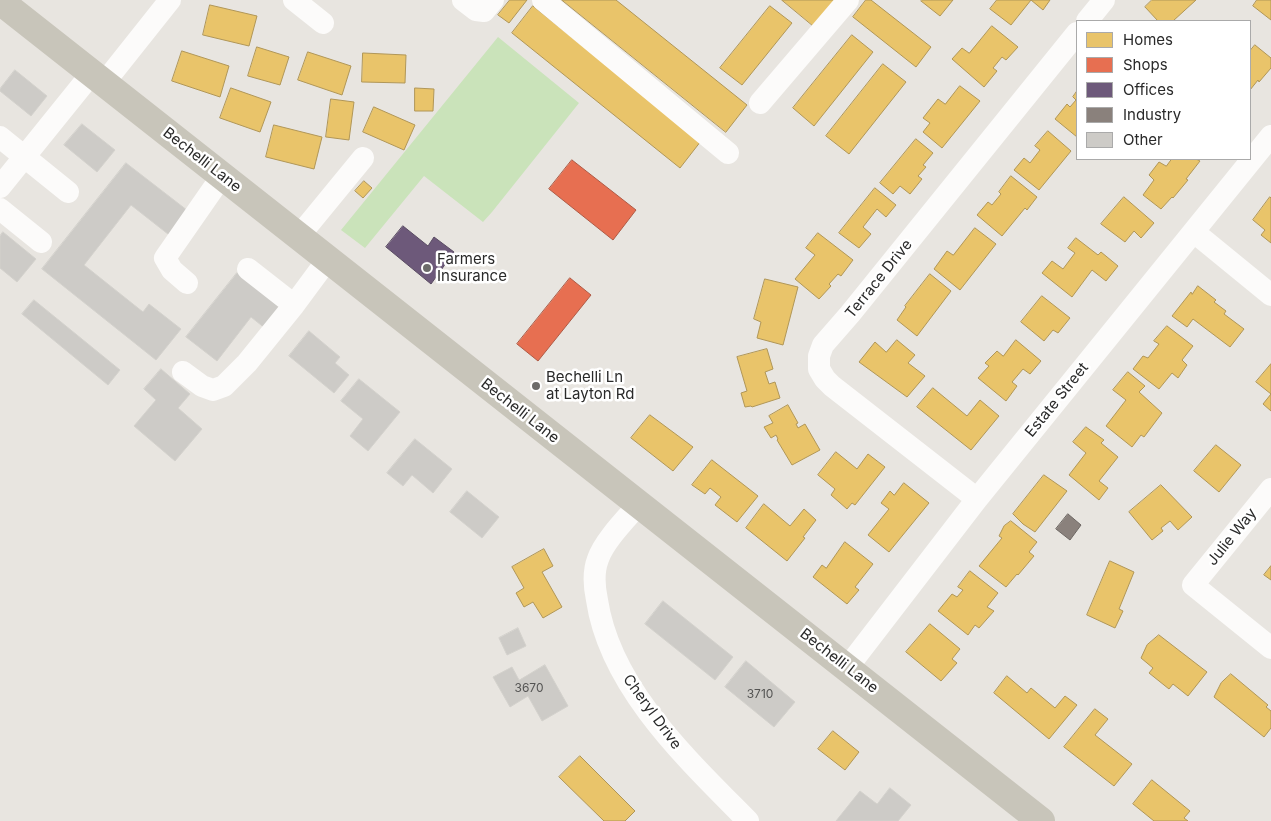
<!DOCTYPE html>
<html>
<head>
<meta charset="utf-8">
<style>
  body { margin:0 }
  #map { position:relative; width:1271px; height:821px; overflow:hidden; background:#e8e5e0; font-family:Inter,sans-serif }
  canvas { display:block }
  .legend { position:absolute; left:1076px; top:20px; width:175px; height:140px; box-sizing:border-box; background:#fff; border:1px solid #aaa; margin:0; padding:6px 9px; list-style:none; font-size:15px; color:#2a2a2a }
  .legend li { display:flex; align-items:center; gap:10px; height:25px }
  .legend b { width:25px; border:1px solid #aaa }
</style>
</head>
<body>
<div id="map">
<canvas width="1271" height="821"></canvas>
<ul class="legend">
<li><b style="height:14px;background:#e9c46a"></b>Homes</li>
<li><b style="height:14px;background:#e76f51"></b>Shops</li>
<li><b style="height:14px;background:#6d597a"></b>Offices</li>
<li><b style="height:14px;background:#8a817c"></b>Industry</li>
<li><b style="height:14px;background:#cdcbc7"></b>Other</li>
</ul>
</div>
<script>
const g = document.querySelector('canvas').getContext('2d');
g.lineJoin = 'round';
function fill(path, color) {
  g.fillStyle = color;
  g.fill(path, 'evenodd');
}
function stroke(path, color, width, dash) {
  g.strokeStyle = color;
  g.lineWidth = width;
  g.lineCap = dash ? 'butt' : 'round';
  g.setLineDash(dash || []);
  g.stroke(path);
}
function drawText(font, color, halo, rows, align = 'center') {
  g.font = font + ' Inter,sans-serif';
  g.lineWidth = 5;
  g.setLineDash([]);
  g.textBaseline = 'middle';
  g.strokeStyle = halo;
  g.fillStyle = color;
  for (const [text, x, y, turn = 0] of rows) {
    g.save();
    g.translate(x, y);
    g.rotate((+turn || 0) * Math.PI / 180);
    g.textAlign = isNaN(turn) ? turn : align;
    if (halo) g.strokeText(text, 0, 0);
    g.fillText(text, 0, 0);
    g.restore();
  }
}
const green = new Path2D(`
  M498 37 579 103 492 212 483 222 424 176 365 248 341 230Z`);
const homes = new Path2D(`
  M510 0H527L509 23 498 15Z
  M562 0H616L747 105 726 132Z
  M782 0H836L816 28Z
  M866 0H871L931 47 916 67 853 17Z
  M922 0H953L940 16 921 1Z
  M997 0H1050L1043 10 1031 0 1011 25 990 9Z
  M1152 0H1196L1173 21H1158L1145 7Z
  M1257 0H1271V20L1253 6Z
  M210 5 257 16 249 46 203 35Z
  M533 6 701 141 680 168 512 33Z
  M770 6 792 23 742 85 720 68Z
  M992 26 1018 47 1006 60 1002 57 993 68 997 71 984 87 952 59 962 48 969 53Z
  M852 35 873 52 814 126 793 108Z
  M1255 45 1271 58V68L1259 82 1258 80 1250 90V51Z
  M257 47 289 57 280 85 248 76Z
  M182 51 229 66 220 97 172 81Z
  M308 52 351 66 342 95 298 80Z
  M363 53 406 55 405 83 362 82Z
  M883 64 906 82 849 154 826 136Z
  M960 86 980 101 942 148 923 132 930 123 923 118 938 99 945 104Z
  M231 88 271 102 260 132 220 118Z
  M415 88 434 89 433 111H415Z
  M1077 91V137L1055 119 1067 104 1070 107 1076 100 1073 97Z
  M331 99 354 102 349 140 326 137Z
  M374 107 415 125 404 150 363 132Z
  M274 125 322 137 314 169 266 157Z
  M1048 131 1071 151 1039 190 1014 170 1024 158 1030 163 1040 150 1035 146Z
  M916 139 933 153 923 165 926 167 918 176 922 179 910 194 900 186 893 194 880 183Z
  M1172 159H1196L1200 161 1186 179 1188 180 1173 198 1172 197 1161 209 1143 195 1154 180 1149 175 1159 162 1166 166Z
  M1011 176 1037 197 1027 210 1025 208 1002 236 977 215 988 202 992 205 1001 194 999 192Z
  M364 181 372 188 363 198 355 191Z
  M875 188 896 205 886 217 877 209 863 227 871 234 859 248 839 233Z
  M1124 197 1154 223 1141 238 1134 231 1125 242 1101 224Z
  M1270 197 1271 198V243L1261 235 1265 230 1253 220Z
  M975 228 996 244 960 290 934 269 947 251 953 255Z
  M818 233 853 260 841 276 838 274 829 284 831 286 819 299 795 279 815 255 806 248Z
  M1076 238 1098 255 1101 252 1118 266 1106 281 1092 270 1072 297 1042 273 1052 261 1063 269 1075 253 1068 248Z
  M930 274 951 291 917 336 897 320 906 307 905 306Z
  M765 279 798 287 783 345 757 338 761 322 754 319Z
  M1198 286 1216 300 1214 302 1226 311 1224 314 1244 329 1230 347 1193 319 1187 327 1172 316 1191 292 1192 294Z
  M1042 296 1070 318 1058 333 1053 330 1044 341 1021 322Z
  M1167 326 1193 346 1182 360 1187 365 1178 378 1172 373 1159 389 1133 369 1143 356 1148 358 1159 344 1154 341Z
  M897 340 915 355 908 363 925 376 907 397 859 362 875 342 886 352Z
  M1016 340 1041 361 1030 374 1023 369 1012 382 1017 386 1006 401 978 378 989 366 985 363 997 351 1003 356Z
  M767 349 773 369 765 372 769 384 775 382 780 398 752 407 751 406 745 407 741 393 747 391 737 357Z
  M1271 364V411L1263 404 1271 394 1256 382Z
  M1128 372 1145 386 1139 392 1162 413 1144 437 1141 435 1132 447 1106 426 1126 400 1113 390Z
  M933 388 967 416 980 400 999 416 971 450 917 407Z
  M788 405 798 423 796 424 798 428 805 424 820 450 792 465 777 440 778 439 776 435 771 438 764 427 773 423 769 416Z
  M650 415 693 447 673 471 631 438Z
  M1086 427 1104 440 1101 443 1118 457 1099 481 1108 488 1099 500 1069 475 1086 453 1073 442Z
  M1216 445 1241 465 1219 492 1194 471Z
  M836 452 857 469 868 454 885 467 855 505 852 503 847 509 831 495 835 489 818 475Z
  M712 460 758 496 737 522 715 505 721 497 710 488 705 494 692 485Z
  M1044 475 1067 491 1035 532 1023 524 1013 514Z
  M904 483 929 503 889 552 868 535 889 509 881 503 890 491 894 495Z
  M1161 485 1192 517 1178 530 1170 521 1161 528 1163 531 1152 540 1129 512Z
  M764 504 790 526 804 509 816 520 803 537 805 538 787 561 746 528Z
  M1011 521 1037 542 1029 552 1034 556 1018 575 1017 574 1006 587 979 566 1002 538 999 536 1004 526Z
  M845 542 873 564 855 587 859 590 847 604 813 577 822 565 826 568Z
  M544 549 553 566 542 572 562 607 543 618 533 602 524 607 516 593 524 588 512 567Z
  M1110 561 1134 572 1119 609 1123 611 1115 628 1087 615Z
  M1271 566V580L1264 575Z
  M970 571 998 593 987 607 994 611 979 628 975 625 968 635 938 611 952 594 957 597 963 590 958 587Z
  M930 624 960 649 952 659 957 663 941 681 906 652Z
  M1159 635 1207 672 1188 696 1173 684 1169 689 1149 673 1153 668 1141 658 1147 645Z
  M1231 674 1268 705 1266 707 1271 711V728L1264 737 1214 697 1221 683Z
  M1007 676 1027 693 1031 688 1055 708 1065 696 1077 705 1049 739 994 693Z
  M1095 709 1108 719 1095 735 1132 764 1114 786 1064 747Z
  M833 731 859 752 845 770 818 749Z
  M580 756 635 811 625 821H604L559 777Z
  M1152 780 1190 811 1184 818 1188 821H1154L1133 804Z`);
const shops = new Path2D(`
  M572 160 636 210 613 240 549 189Z
  M570 278 591 295 538 361 517 344Z`);
const offices = new Path2D(`
  M403 226 428 246 434 237 454 252 431 284 386 247Z`);
const industry = new Path2D(`
  M1068 514 1081 525 1070 540 1056 529Z`);
const building = new Path2D(`
  M15 70 47 96 31 116 0 91V89Z
  M82 124 115 150 97 172 64 145Z
  M126 163 192 214 173 238 131 205 84 265 143 312 149 304 181 329 156 360 42 269Z
  M3 232 36 259 17 282 0 268V236Z
  M237 273 282 309 266 329 251 317 217 361 186 337Z
  M34 300 120 370 108 385 22 314Z
  M309 331 340 357 335 363 349 375 334 393 289 356Z
  M161 369 190 394 178 408 202 429 175 461 134 426 156 400 144 389Z
  M359 379 400 412 368 451 350 436 363 419 341 401Z
  M415 439 452 469 433 493 412 475 403 486 387 473Z
  M467 491 499 517 482 538 450 512Z
  M663 601 733 657 715 680 645 624Z
  M518 628 526 646 507 655 499 638Z
  M746 661 795 702 774 727 725 687Z
  M545 665 568 706 542 721 528 696 510 707 493 677 512 667 519 680Z
  M890 788 911 805 898 821H836L860 791 877 804Z`);
const minor = new Path2D(`
  M294 0 323 23
  M463 0 476 10 484 11 493 0
  M543 0 728 153
  M1087 21 1104 0
  M104 83 170 0
  M760 103 848 0
  M0 137 68 192
  M0 187 92 73
  M0 209 41 242
  M1194 232 1271 295
  M299 236 363 158
  M248 269 294 305
  M187 283 172 270 165 258 222 176
  M183 372 202 386 213 390 224 386 247 363 294 305 328 259
  M1271 489 1193 585 1271 648
  M977 499 832 386 825 379 819 369V356L823 345 850 314 1077 33
  M639 504C626 519 604 541 598 559 593 572 594 586 597 600 610 688 688 760 748 821
  M847 668 977 499 1271 136`);
const major = new Path2D(`
  M0 1 1041 821`);
const markers = [
  [427,268,5,"#6c6b6a"],
  [536,386,5,"#6c6b6a"]
];
const numberNames = [
  ["3670",529,688],
  ["3710",760,694]
];
const streetNames = [
  ["Bechelli Lane",202,160,38],
  ["Terrace Drive",879,279,-51],
  ["Estate Street",1057,400,-51],
  ["Bechelli Lane",520,411,38],
  ["Julie Way",1232,537,-51],
  ["Bechelli Lane",839,661,38],
  ["Cheryl Drive",652,712,54]
];
const poiNames = [
  ["Farmers",437,259],
  ["Insurance",437,276],
  ["Bechelli Ln",546,377],
  ["at Layton Rd",546,394]
];
fill(green, '#cae3ba');
fill(homes, '#e9c46a');
stroke(homes, '#b09657', 1);
fill(shops, '#e76f51');
stroke(shops, '#ae5a45', 1);
fill(offices, '#6d597a');
stroke(offices, '#594b62', 1);
fill(industry, '#8a817c');
stroke(industry, '#6d6763', 1);
fill(building, '#cdcbc7');
stroke(building, '#d3d1cc', 1);
stroke(minor, '#fcfbfa', 22);
stroke(major, '#c8c5ba', 28);
for (const [x, y, r, color] of markers) {
  const dot = new Path2D();
  dot.arc(x, y, r, 0, 2 * Math.PI);
  g.fillStyle = color;
  g.fill(dot);
  stroke(dot, '#fff', 2);
}
drawText('12px', '#545453', null, numberNames);
drawText('15px', '#2a2a2a', '#fff', streetNames);
drawText('15px', '#2a2a2a', '#fff', poiNames, 'left');
</script>
</body>
</html>
